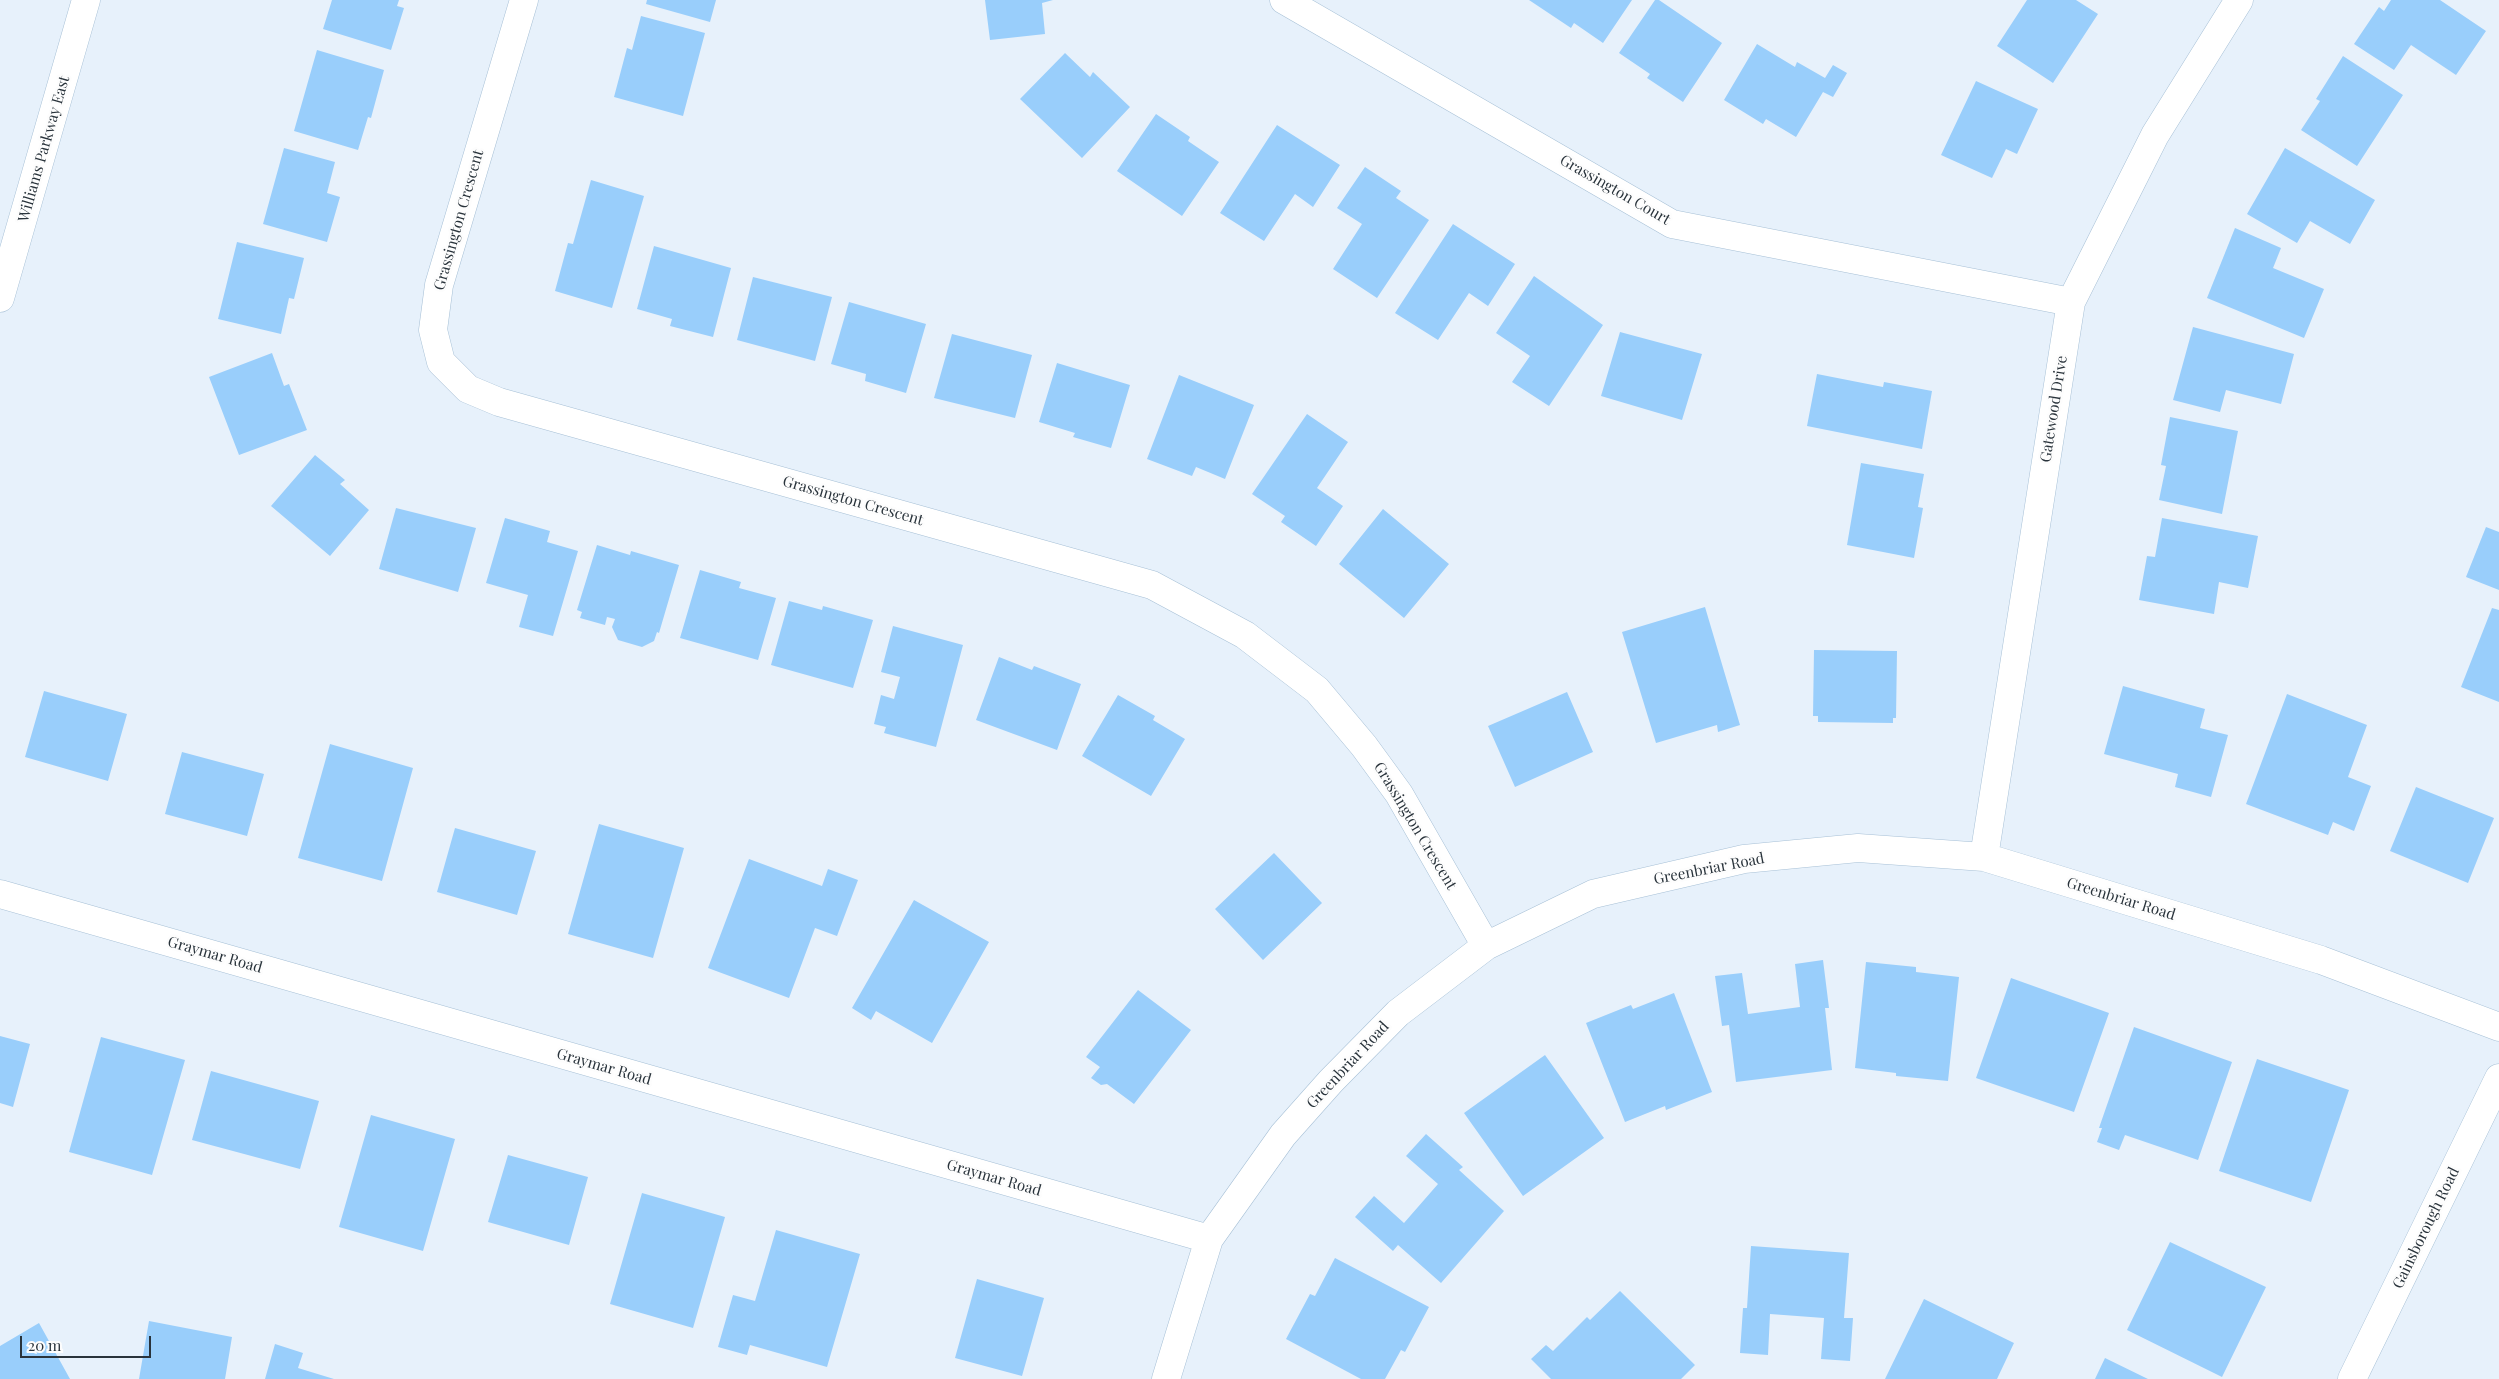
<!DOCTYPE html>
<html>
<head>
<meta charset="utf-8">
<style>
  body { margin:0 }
  #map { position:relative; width:2499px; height:1379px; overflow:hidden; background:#e7f1fb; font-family:"Playfair Display",serif }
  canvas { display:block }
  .scale { position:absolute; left:20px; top:1336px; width:131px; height:22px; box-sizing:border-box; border:2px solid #29333b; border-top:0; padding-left:6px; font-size:15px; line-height:18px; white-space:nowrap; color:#29333b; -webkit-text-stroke:4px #fdfdfd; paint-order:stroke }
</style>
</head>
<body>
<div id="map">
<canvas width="2499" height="1379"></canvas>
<div class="scale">20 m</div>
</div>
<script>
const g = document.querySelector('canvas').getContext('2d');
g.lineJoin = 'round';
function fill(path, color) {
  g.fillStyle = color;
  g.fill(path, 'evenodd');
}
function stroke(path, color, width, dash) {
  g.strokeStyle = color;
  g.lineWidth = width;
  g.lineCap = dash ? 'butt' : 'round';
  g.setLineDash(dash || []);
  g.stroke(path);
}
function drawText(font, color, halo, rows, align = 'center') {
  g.font = font + ' "Playfair Display",serif';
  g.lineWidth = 5;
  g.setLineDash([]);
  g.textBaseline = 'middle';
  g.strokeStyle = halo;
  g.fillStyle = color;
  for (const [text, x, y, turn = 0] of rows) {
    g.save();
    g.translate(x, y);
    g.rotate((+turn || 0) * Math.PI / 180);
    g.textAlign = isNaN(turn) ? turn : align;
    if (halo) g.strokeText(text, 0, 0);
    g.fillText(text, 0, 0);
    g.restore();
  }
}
const building = new Path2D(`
  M332 0H399L397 6 404 8 391 50 323 29Z
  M647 0H716L710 22 646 4Z
  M985 0H1053L1042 3 1045 34 990 40Z
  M1529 0H1632L1603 43 1574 23 1571 28Z
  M1655 0H1659L1722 43 1683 102 1647 78 1650 74 1619 53Z
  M2027 0H2076L2098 14 2053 83 1997 46Z
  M2391 0H2440L2486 31 2456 75 2411 45 2394 70 2354 44 2379 7 2384 11Z
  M641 16 705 33 683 116 614 97 627 48 632 50Z
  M1757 44 1795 67 1797 62 1825 78 1833 65 1847 73 1833 97 1823 92 1796 137 1766 119 1763 124 1724 100Z
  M317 50 384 70 371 118 368 117 358 150 294 131Z
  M1065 53 1090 77 1093 72 1130 107 1082 158 1020 99Z
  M2343 56 2403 95 2357 166 2301 130 2320 101 2316 99Z
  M1976 81 2038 109 2017 154 2006 149 1992 178 1941 155Z
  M1156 114 1190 137 1188 141 1219 162 1182 216 1117 171Z
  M1277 125 1340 165 1313 207 1295 194 1264 241 1220 213Z
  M284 148 335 162 327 193 340 197 327 242 263 224Z
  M2285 148 2375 200 2350 244 2310 221 2297 243 2247 214Z
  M1365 167 1401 191 1396 198 1429 220 1377 298 1333 269 1362 224 1337 208Z
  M591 180 644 196 612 308 555 291 568 243 573 244Z
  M1453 224 1515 264 1488 306 1469 293 1438 340 1395 313Z
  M2235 228 2281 248 2273 268 2324 289 2304 338 2207 298Z
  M237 242 304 258 294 299 289 298 281 334 218 319Z
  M654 246 731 268 713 337 670 326 672 319 637 309Z
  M1534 276 1603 325 1549 406 1512 382 1530 356 1496 333Z
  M753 277 832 297 815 361 737 340Z
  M849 302 926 324 906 393 865 381 866 374 831 364Z
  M2193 327 2294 354 2281 404 2226 390 2220 412 2173 400Z
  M1620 332 1702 354 1682 420 1601 396Z
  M952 334 1032 355 1015 418 934 398Z
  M272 353 284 386 289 384 307 430 239 455 209 377Z
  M1057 363 1130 385 1111 448 1073 437 1075 433 1039 422Z
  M1817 374 1883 387 1884 382 1932 391 1922 449 1807 426Z
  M1179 375 1254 405 1225 479 1196 467 1192 476 1147 459Z
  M1307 414 1348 442 1317 488 1343 506 1316 546 1281 522 1285 516 1252 494Z
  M2170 417 2238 431 2222 514 2159 500 2166 466 2161 465Z
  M315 455 345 480 340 484 369 510 330 556 271 506Z
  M1861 463 1924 474 1918 507 1923 508 1914 558 1847 545Z
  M396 508 476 528 458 592 379 569Z
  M1383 509 1449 564 1404 618 1339 564Z
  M505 518 550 531 547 542 578 551 553 636 519 627 528 595 486 583Z
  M2162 518 2258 536 2248 588 2219 582 2214 614 2139 600 2147 556 2155 557Z
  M2486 527 2499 532V590L2466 577Z
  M597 545 630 555 631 551 679 565 659 633 657 632 654 641 642 647 618 640 612 627 615 619 607 617 605 625 580 618 582 612 577 610Z
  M700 570 741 582 739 588 776 598 758 660 680 638Z
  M789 601 822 610 823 606 873 620 853 688 771 665Z
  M1705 607 1740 725 1718 732 1717 725 1656 743 1622 632Z
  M2492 608 2499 610V702L2461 687Z
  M893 626 963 645 936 747 884 733 886 727 874 724 881 695 894 699 900 677 881 672Z
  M1814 650 1897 651 1896 718H1893V723L1818 722V716H1813Z
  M999 657 1032 670 1034 666 1081 684 1057 750 976 720Z
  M2123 686 2205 709 2200 728 2228 735 2211 797 2175 787 2178 774 2104 754Z
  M44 691 127 714 108 781 25 757Z
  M1567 692 1593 752 1515 787 1488 726Z
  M2287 694 2367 725 2348 777 2371 786 2354 831 2333 822 2328 835 2246 804Z
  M1118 695 1155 716 1153 720 1185 739 1151 796 1082 756Z
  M330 744 413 768 382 881 298 858Z
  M182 752 264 774 247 836 165 814Z
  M2416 787 2494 818 2468 883 2390 851Z
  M599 824 684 848 653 958 568 934Z
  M455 828 536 851 517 915 437 892Z
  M1274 853 1322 903 1263 960 1215 909Z
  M749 859 822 886 828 869 858 880 837 936 815 928 789 998 708 968Z
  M914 900 989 942 932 1043 876 1011 871 1020 852 1008Z
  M1823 960 1829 1008H1825L1832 1070 1736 1082 1729 1025 1722 1026 1715 976 1742 973 1748 1014 1800 1007 1795 964Z
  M1866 962 1916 967V972L1959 977 1948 1081 1896 1076V1073L1855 1068Z
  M2011 978 2109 1013 2074 1112 1976 1078Z
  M1138 990 1191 1030 1134 1104 1107 1084 1101 1085 1091 1078 1100 1067 1086 1057Z
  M1674 993 1712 1092 1666 1110 1665 1106 1625 1122 1586 1023 1631 1005 1633 1009Z
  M2134 1027 2232 1062 2198 1160 2125 1135 2119 1150 2097 1142 2102 1128H2099Z
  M0 1036 30 1044 13 1107 0 1103Z
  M101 1037 185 1060 152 1175 69 1152Z
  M1545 1055 1604 1138 1523 1196 1464 1113Z
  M2257 1059 2349 1090 2311 1202 2219 1171Z
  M211 1071 319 1101 300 1169 192 1140Z
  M371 1115 455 1139 423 1251 339 1227Z
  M1426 1134 1463 1167 1459 1170 1504 1211 1441 1283 1398 1245 1393 1251 1355 1217 1374 1196 1404 1223 1438 1184 1406 1156Z
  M508 1155 588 1177 569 1245 488 1222Z
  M642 1193 725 1217 693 1328 610 1304Z
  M776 1230 860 1254 827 1367 750 1345 747 1355 718 1347 733 1295 755 1301Z
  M2170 1242 2266 1287 2222 1377 2127 1330Z
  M1751 1246 1849 1253 1844 1318H1853L1850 1361 1821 1359 1824 1318 1770 1314 1768 1355 1740 1353 1743 1308H1747Z
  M1335 1258 1429 1307 1405 1352 1401 1350 1385 1379H1361L1286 1339 1310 1294 1315 1296Z
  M977 1279 1044 1298 1022 1376 955 1358Z
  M1620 1291 1695 1365 1681 1379H1551L1531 1359 1546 1345 1553 1351 1587 1317 1590 1320Z
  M1924 1299 2014 1343 1997 1379H1885Z
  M149 1321 232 1337 225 1379H139Z
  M39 1323 70 1379H0V1346Z
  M275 1344 303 1353 298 1368 334 1379H265Z
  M2105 1358 2148 1379H2095Z`);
const street = new Path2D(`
  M524 0 439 285 433 330 441 362 468 389 499 402 1152 585 1245 635 1317 690 1364 746 1399 794 1486 946
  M1284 0 1672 224 2071 302
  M1984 857 2071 302 2155 135 2239 0
  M0 894 1209 1239
  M1166 1379 1209 1239 1283 1135 1331 1081 1398 1013 1486 946 1593 894 1744 859 1858 848 1984 857 2321 960 2499 1027
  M2352 1379 2499 1078`);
const secondary = new Path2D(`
  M0 298 86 0`);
const streetNames = [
  ["Williams Parkway East",44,149,-74],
  ["Grassington Court",1615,190,30],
  ["Grassington Crescent",459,220,-74],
  ["Gatewood Drive",2054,409,-81],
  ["Grassington Crescent",853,501,16],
  ["Grassington Crescent",1415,826,59],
  ["Greenbriar Road",1709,869,-11],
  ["Greenbriar Road",2121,899,17],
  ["Graymar Road",215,955,16],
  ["Greenbriar Road",1348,1065,-47],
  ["Graymar Road",604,1067,16],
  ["Graymar Road",994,1178,16],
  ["Gainsborough Road",2426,1228,-64]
];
fill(building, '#99cefb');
stroke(street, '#a7c0d6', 29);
stroke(secondary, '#a7c0d6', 29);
stroke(street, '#fff', 28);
stroke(secondary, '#fff', 28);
drawText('15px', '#29333b', '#fdfdfd', streetNames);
</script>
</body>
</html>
